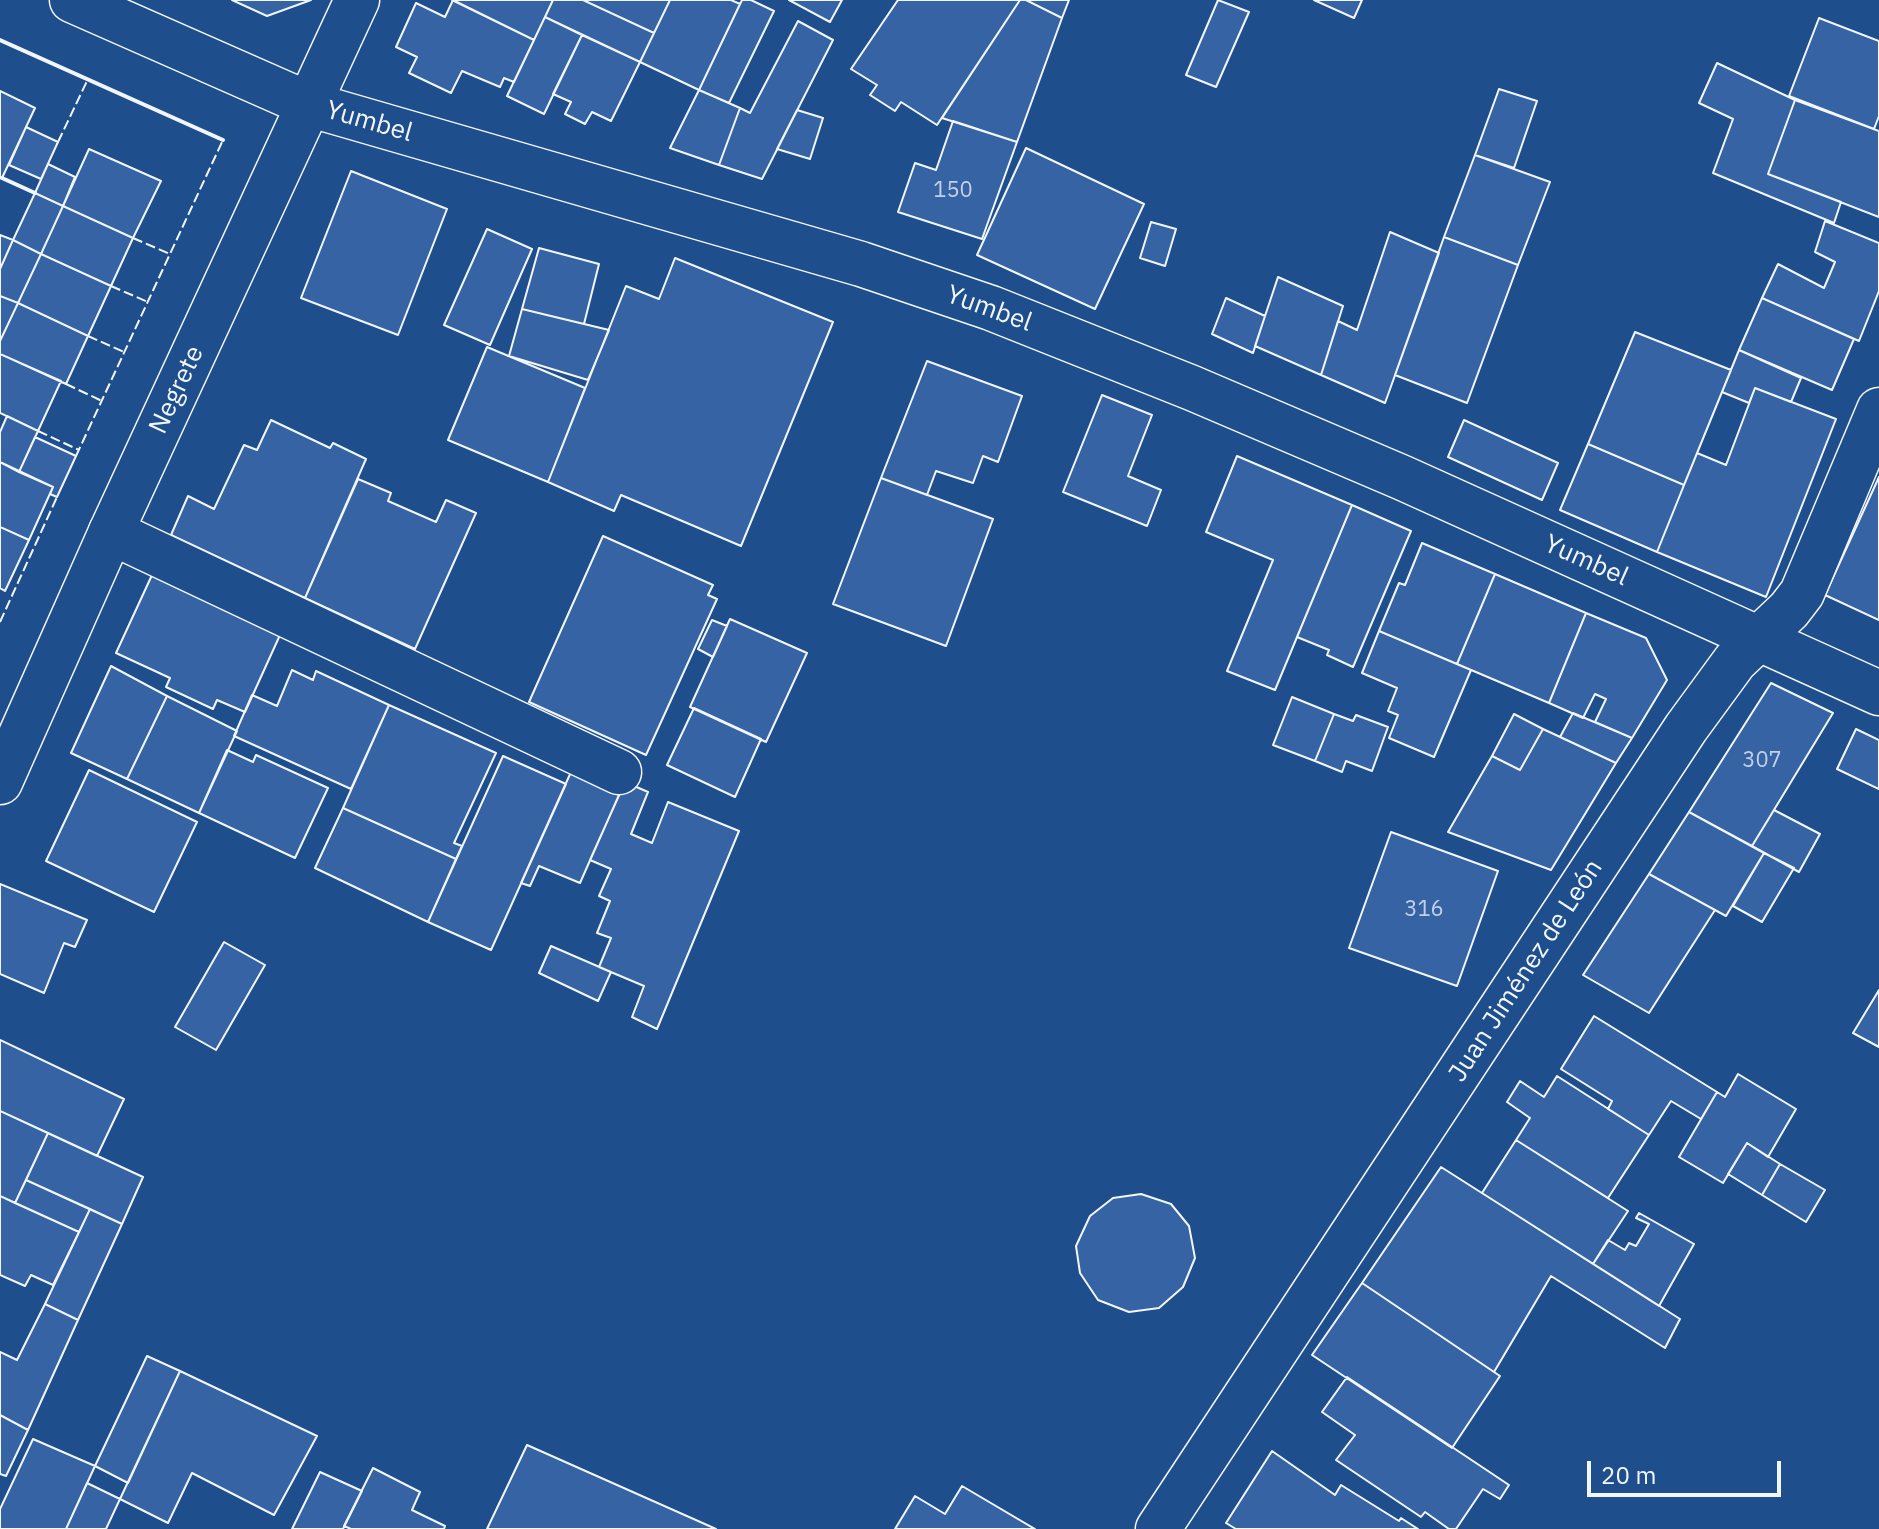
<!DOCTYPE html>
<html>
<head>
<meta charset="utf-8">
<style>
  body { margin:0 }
  #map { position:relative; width:1879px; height:1529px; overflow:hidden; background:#1f4e8c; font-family:"IBM Plex Sans",sans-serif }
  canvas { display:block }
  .scale { position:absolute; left:1587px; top:1461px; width:194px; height:36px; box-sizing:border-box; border:4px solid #f2f6ff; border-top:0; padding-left:10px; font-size:24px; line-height:28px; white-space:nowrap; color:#f2f6ff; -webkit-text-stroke:6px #1f4e8c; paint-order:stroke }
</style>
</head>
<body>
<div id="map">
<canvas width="1879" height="1529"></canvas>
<div class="scale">20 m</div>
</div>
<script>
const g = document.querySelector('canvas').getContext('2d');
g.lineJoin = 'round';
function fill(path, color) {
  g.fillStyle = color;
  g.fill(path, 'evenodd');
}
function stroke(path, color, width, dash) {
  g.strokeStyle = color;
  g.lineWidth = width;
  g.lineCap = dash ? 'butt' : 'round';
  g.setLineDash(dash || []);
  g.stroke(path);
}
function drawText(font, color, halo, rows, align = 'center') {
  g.font = font + ' "IBM Plex Sans",sans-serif';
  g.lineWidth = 6;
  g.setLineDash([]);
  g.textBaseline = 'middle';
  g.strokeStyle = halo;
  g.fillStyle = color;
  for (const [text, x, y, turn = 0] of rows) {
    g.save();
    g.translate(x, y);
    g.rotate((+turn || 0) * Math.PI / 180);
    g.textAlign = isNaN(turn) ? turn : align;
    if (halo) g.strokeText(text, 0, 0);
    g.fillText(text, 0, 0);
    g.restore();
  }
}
const building = new Path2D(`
  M232 0H311L267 16Z
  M452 0H553L534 40Z
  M453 0 534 40 514 82 504 78 500 87 462 71 451 93 409 73 417 57 396 47 416 3 445 17Z
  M553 0H583L654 33 640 62 545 17Z
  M583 0H670L654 33Z
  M670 0H731L740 4 699 90 640 62Z
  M742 0H751L774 11 729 103 699 90Z
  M789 0H842L830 22Z
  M898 0H1020L937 125 901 102 895 111 870 95 877 85 851 69Z
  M1020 0H1026L1062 18 1017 142 942 118Z
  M1026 0H1069L1062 18Z
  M1218 0 1249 12 1216 87 1186 75Z
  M1314 0H1362L1354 18Z
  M545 17 582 35 544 114 507 96Z
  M1819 18 1879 41V116L1874 129 1789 96Z
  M798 21 833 40 762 179 719 165 740 108 750 113Z
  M582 35 640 62 611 121 592 112 585 124 565 114 571 102 553 94Z
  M1717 63 1795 100 1768 174 1841 202 1834 223 1713 173 1733 119 1699 103Z
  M1499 89 1537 101 1514 168 1475 155Z
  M699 90 740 108 719 165 670 148Z
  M0 91 35 108 2 178 0 177Z
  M1795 100 1879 131V217L1768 174Z
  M797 110 823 118 810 159 777 149Z
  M953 121 1017 142 982 239 898 212 915 163 936 170Z
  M26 127 58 142 41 179 9 165Z
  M1026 148 1144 204 1095 309 977 255Z
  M89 149 161 181 133 238 63 206Z
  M1475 155 1550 182 1518 265 1444 237Z
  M48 164 75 177 63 206 35 193Z
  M351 171 447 209 398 335 301 298Z
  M35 193 63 206 41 254 13 240Z
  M63 206 133 238 111 286 41 254Z
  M1825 221 1879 243V291L1859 341 1762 298 1778 264 1824 288 1835 262 1815 252Z
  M1151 222 1176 229 1165 266 1140 258Z
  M487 229 532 249 490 345 444 325Z
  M1390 232 1439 253 1385 403 1321 375 1338 321 1357 330Z
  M0 235 13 240 0 269Z
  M1444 237 1518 265 1467 403 1395 375Z
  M13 240 41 254 18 303 0 296V269Z
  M539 248 599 264 584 324 522 309Z
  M41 254 111 286 88 336 18 303Z
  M675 258 833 322 741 546 621 495 614 511 548 482 626 286 659 299Z
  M1278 277 1343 306 1321 375 1255 346Z
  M0 296 18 303 0 341Z
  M1226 298 1265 316 1253 353 1212 334Z
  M1762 298 1854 339 1832 390 1739 350Z
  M18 303 88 336 66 384 0 354V341Z
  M522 309 609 330 588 380 509 356Z
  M1635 332 1731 370 1684 485 1588 444Z
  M487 347 585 388 548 482 448 440Z
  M1739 350 1801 378 1791 402 1755 388 1749 403 1722 392Z
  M0 354 61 381 38 431 0 413Z
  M927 361 1022 396 998 462 983 456 973 483 936 471 927 495 881 478Z
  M1755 388 1836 419 1766 597 1657 552 1697 453 1726 465Z
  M1102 395 1152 415 1128 476 1161 490 1147 526 1063 492Z
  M7 416 38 431 19 472 0 462V432Z
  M271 420 330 448 333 443 366 459 305 598 171 535 188 496 214 509 244 445 257 450Z
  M1464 420 1558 463 1542 500 1448 457Z
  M35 437 76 456 57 497 50 494 53 487 19 472Z
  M1588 444 1684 485 1657 552 1560 510Z
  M1237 456 1352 505 1275 690 1227 671 1273 560 1206 532Z
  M0 462 53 487 29 540 0 527Z
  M1879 477V620L1825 595Z
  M881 478 993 519 946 646 833 604Z
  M358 479 391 493 388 501 436 522 446 500 476 513 415 649 305 598Z
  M1352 505 1411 531 1353 667 1327 655 1329 650 1297 637Z
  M0 527 29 540 5 591 0 588Z
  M603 536 713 585 708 595 717 599 646 755 529 702Z
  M1422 543 1495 574 1457 664 1379 631 1399 583 1405 585Z
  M1495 574 1586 613 1549 703 1457 664Z
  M152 575 280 635 245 712 217 700 213 709 166 687 170 678 116 653Z
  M1586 613 1646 638 1667 680 1632 738 1595 722 1606 699 1595 694 1583 718 1549 703Z
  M730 619 807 653 766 742 690 707Z
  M712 620 727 626 713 657 698 649Z
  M1379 631 1471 670 1434 757 1389 738 1398 715 1388 711 1397 688 1362 673Z
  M111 666 167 696 127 779 71 753Z
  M292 670 313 680 316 671 389 705 351 789 234 736 252 695 277 706Z
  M1771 683 1833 713 1752 846 1689 812Z
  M167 696 237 731 199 813 127 779Z
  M1292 697 1334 714 1315 761 1273 745Z
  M389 705 496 753 454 843 462 846 456 859 343 808Z
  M694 708 761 739 735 797 667 765Z
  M1573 713 1632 738 1616 763 1560 737Z
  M1334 714 1353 721 1356 715 1388 727 1372 771 1346 761 1342 772 1315 761Z
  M1514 714 1543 729 1520 770 1492 756Z
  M1543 729 1616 763 1551 870 1448 832 1492 756 1520 770Z
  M1856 729 1879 740V789L1837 769Z
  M227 750 253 762 256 755 328 788 295 858 199 813Z
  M503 756 566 784 491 950 428 922Z
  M89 770 197 822 154 912 46 861Z
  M571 772 619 795 580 883 539 866 530 886 521 883Z
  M625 782 648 792 631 834 652 843 668 802 739 831 657 1029 632 1017 644 986 599 967 611 938 597 933 610 901 599 896 611 869 590 860Z
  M343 808 456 859 428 922 315 868Z
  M1774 810 1820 834 1799 872 1752 846Z
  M1689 812 1764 853 1726 916 1649 874Z
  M1391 832 1498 871 1457 986 1349 948Z
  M1764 853 1794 868 1762 922 1733 906Z
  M1649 874 1715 910 1649 1013 1583 975Z
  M0 884 87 920 75 947 64 943 44 993 0 974Z
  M224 942 265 965 216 1050 175 1027Z
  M551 946 611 972 598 1001 539 973Z
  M1879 990V1047L1853 1033Z
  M1594 1016 1717 1092 1701 1119 1671 1101 1649 1135 1608 1109 1612 1101 1561 1069Z
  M0 1040 124 1099 97 1156 0 1111Z
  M1738 1074 1796 1109 1768 1157 1747 1143 1723 1183 1679 1157 1717 1092 1725 1097Z
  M1557 1076 1649 1135 1608 1198 1516 1140 1530 1118 1507 1102 1520 1081 1544 1097Z
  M0 1111 48 1133 15 1203 0 1196Z
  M48 1133 143 1177 122 1224 26 1180Z
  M1516 1140 1628 1211 1593 1264 1482 1193Z
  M1747 1143 1780 1164 1762 1195 1728 1174Z
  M1780 1164 1825 1190 1806 1222 1762 1195Z
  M1441 1167 1680 1319 1665 1348 1551 1276 1494 1372 1362 1283Z
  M26 1180 90 1209 79 1232 15 1203Z
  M1141 1194 1171 1204 1189 1226 1195 1258 1183 1287 1159 1308 1129 1312 1098 1300 1080 1273 1076 1246 1090 1216 1113 1198Z
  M0 1196 79 1232 53 1285 31 1275 25 1286 0 1275Z
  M90 1209 122 1224 78 1320 45 1304Z
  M1639 1213 1694 1244 1659 1306 1593 1264 1608 1240 1625 1250 1629 1243 1636 1246 1649 1224 1636 1218Z
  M1362 1283 1500 1376 1452 1448 1312 1355Z
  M45 1304 78 1320 28 1430 0 1415V1352L17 1360Z
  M147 1356 180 1371 128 1483 95 1466Z
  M180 1371 317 1436 274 1515 192 1473 168 1523 120 1499Z
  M1347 1377 1509 1485 1500 1499 1483 1489 1456 1529H1449L1425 1512 1421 1517 1336 1460 1355 1435 1322 1412Z
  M0 1415 28 1430 6 1476 0 1474Z
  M33 1439 95 1466 66 1529H0V1509Z
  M527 1445 716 1529H487Z
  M1272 1451 1335 1495 1341 1485 1399 1521 1401 1518 1418 1529H1236L1226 1523Z
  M373 1468 420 1492 412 1510 445 1526 444 1529H351L344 1526Z
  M320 1472 362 1491 343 1529H292Z
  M87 1483 120 1499 106 1529H66Z
  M962 1486 1035 1529H895L915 1496 945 1514Z`);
const street = new Path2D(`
  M111 532 619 772`);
const secondary = new Path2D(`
  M72 0 308 104 861 264 991 308 1192 388 1403 478 1879 693
  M0 782 111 532 357 0
  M1158 1529 1686 728 1735 661 1789 610 1802 593 1879 410`);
const fence = new Path2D(`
  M58 142 88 79
  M133 238 170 254
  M111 286 148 302
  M88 336 124 352
  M66 384 102 401
  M38 431 79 450
  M76 456 223 140
  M0 622 57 497`);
const wall = new Path2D(`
  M0 40 223 140
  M2 178 35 193`);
const numberNames = [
  ["150",953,191],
  ["307",1762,761],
  ["316",1424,910]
];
const streetNames = [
  ["Yumbel",369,122,16],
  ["Yumbel",989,309,20],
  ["Negrete",177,390,-65],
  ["Yumbel",1586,561,24],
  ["Juan Jiménez de León",1526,971,-57]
];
fill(building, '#3563a3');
stroke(building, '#f2f6ff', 2);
stroke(street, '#f2f6ff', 47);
stroke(secondary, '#f2f6ff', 47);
stroke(street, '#1f4e8c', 44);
stroke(secondary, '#1f4e8c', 44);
stroke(fence, '#f2f6ff', 2, [10, 4]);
stroke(wall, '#f2f6ff', 4);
drawText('22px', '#c3d1e8', null, numberNames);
drawText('26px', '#f2f6ff', '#1f4e8c', streetNames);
</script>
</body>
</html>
